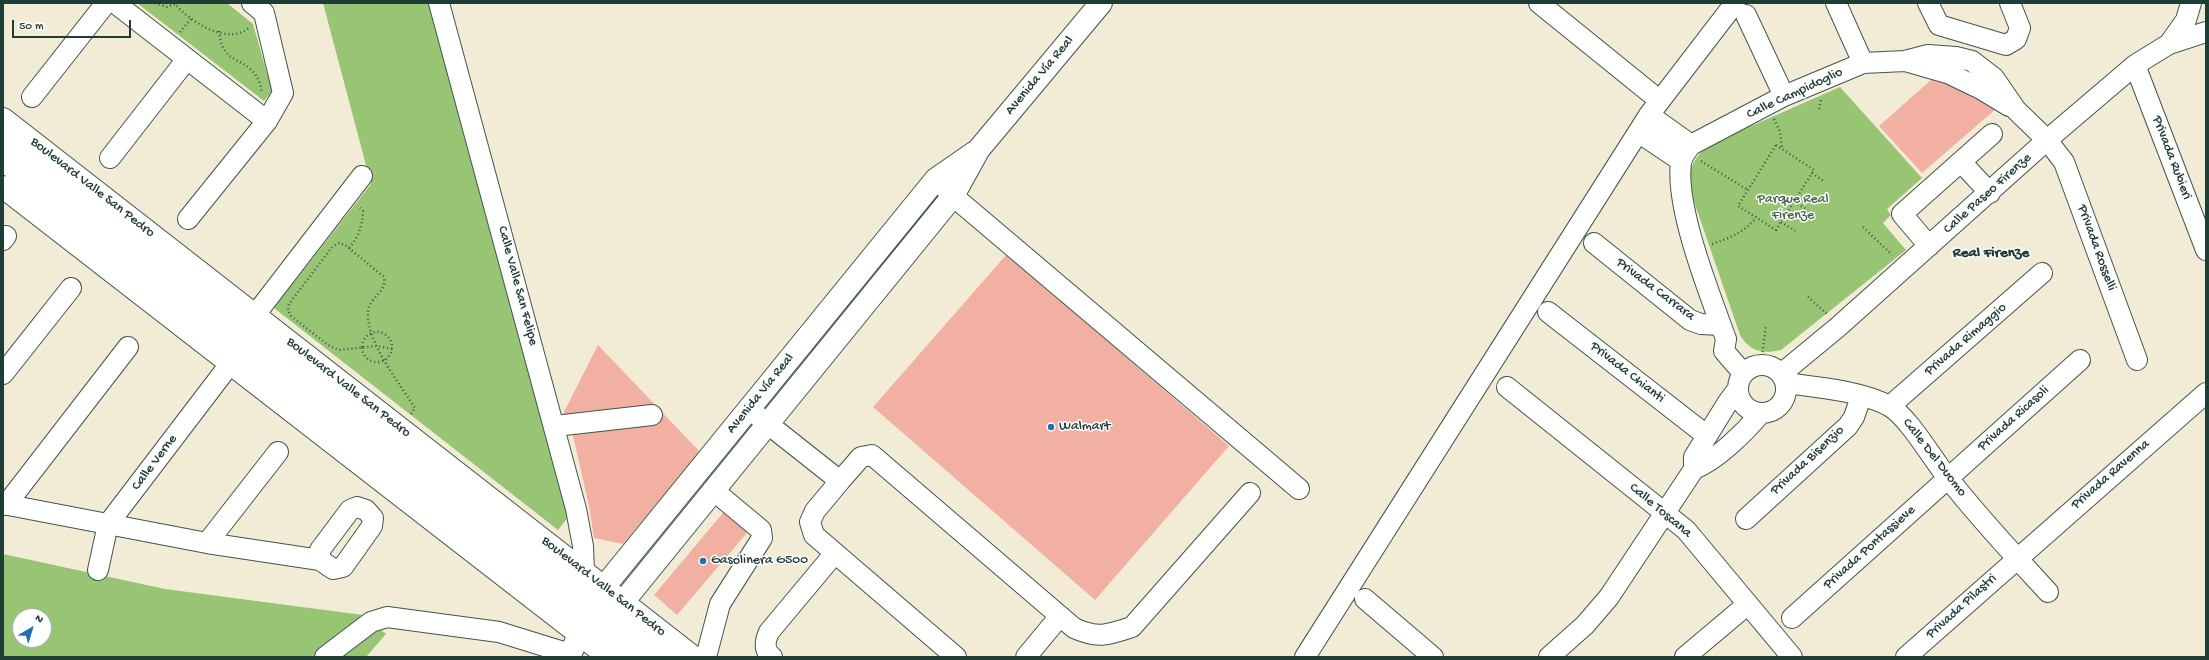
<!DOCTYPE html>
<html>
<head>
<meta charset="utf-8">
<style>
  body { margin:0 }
  #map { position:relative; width:2209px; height:660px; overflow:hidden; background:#f2ecd7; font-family:"Gochi Hand",sans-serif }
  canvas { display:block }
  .frame { position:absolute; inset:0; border:4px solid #1f3d34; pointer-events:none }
  .north { position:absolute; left:12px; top:608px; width:40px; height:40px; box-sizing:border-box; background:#fff; border:1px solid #a5b1ae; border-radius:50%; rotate:38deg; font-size:11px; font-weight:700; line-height:16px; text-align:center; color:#1f3d34 }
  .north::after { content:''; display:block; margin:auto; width:14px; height:18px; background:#1f6fb2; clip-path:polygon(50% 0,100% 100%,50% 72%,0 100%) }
  .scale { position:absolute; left:12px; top:20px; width:119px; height:18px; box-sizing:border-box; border:2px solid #1f3d34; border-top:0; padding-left:5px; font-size:12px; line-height:14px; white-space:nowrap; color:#1f3d34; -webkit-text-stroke:3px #fff; paint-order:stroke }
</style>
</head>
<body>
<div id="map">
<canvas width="2209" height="660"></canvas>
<div class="frame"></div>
<div class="north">N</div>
<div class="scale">50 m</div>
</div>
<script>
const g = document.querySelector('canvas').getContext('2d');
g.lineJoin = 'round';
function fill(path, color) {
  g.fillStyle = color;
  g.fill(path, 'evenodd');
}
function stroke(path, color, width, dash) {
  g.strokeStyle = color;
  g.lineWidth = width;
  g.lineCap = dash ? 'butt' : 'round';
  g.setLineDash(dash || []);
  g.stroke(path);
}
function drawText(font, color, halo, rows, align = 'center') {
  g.font = font + ' "Gochi Hand",sans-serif';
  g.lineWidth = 3;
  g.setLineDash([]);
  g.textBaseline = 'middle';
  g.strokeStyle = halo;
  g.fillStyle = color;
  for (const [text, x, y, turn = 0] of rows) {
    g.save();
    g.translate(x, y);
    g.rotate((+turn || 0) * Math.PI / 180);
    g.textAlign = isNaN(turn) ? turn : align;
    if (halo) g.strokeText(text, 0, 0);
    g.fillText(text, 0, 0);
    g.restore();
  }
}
const green = new Path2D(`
  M137 3H227L253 24 272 91 264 101Z
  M323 3H430L569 516 558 530 274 308 371 184Z
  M1840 87 1922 178 1887 209 1891 215 1883 223 1906 250 1781 350C1763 354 1750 352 1740 335L1689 187C1688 168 1695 157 1708 145Z
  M3 554 165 589 363 615 386 634 366 657H3ZM20 616H44V640H20Z`);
const building = new Path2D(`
  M1931 80 1962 86 1997 108 1922 173 1879 126Z
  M1007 254 1229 446 1095 600 873 407Z
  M598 345 700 452 623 544 594 538 589 506 569 418 563 414Z
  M728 507 752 527 677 615 654 595Z`);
const path = new Path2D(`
  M155 3 167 7 178 3
  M174 3C189 21 228 47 250 27
  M219 31C222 72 255 51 262 93
  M180 32 191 19
  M1819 109 1821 100
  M1774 119 1780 132 1782 149
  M1776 145 1814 170 1776 230 1738 206Z
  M1701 161 1748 190
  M1812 173 1825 182
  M1794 202 1808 210
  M1781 222 1795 231
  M1863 227 1892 255
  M1712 244C1730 238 1743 233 1756 218
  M349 248C359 236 362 227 363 211L360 208
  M1808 297 1827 314
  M362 347a15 15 0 1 1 30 0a15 15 0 1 1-30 0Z
  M392 349 377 346 339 350 328 345 291 316 288 310 289 304 333 246 339 243 345 245 384 277C387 293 369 297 368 312 366 342 400 384 415 408L411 414
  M1761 364 1766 325`);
const minor = new Path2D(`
  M115 3 267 121
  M439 3 576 509 583 546 584 571
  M1539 3 1659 100
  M1836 3 1863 63
  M1928 3 1939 25 2006 45 2016 39 2020 28 2010 3
  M1746 15 1784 96
  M2169 44 2186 20 2191 3
  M1905 61 1950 74 1981 89 2009 106
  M2135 65 2206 250
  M32 97 106 3
  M1649 115 1691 145
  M1638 132 1681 161
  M110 158 187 59
  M1961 162 1990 193
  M936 179 953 196 1299 489
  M188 219 267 121 283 93 264 13 252 3
  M3 240 6 236
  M1594 243 1690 320 1701 324 1720 325
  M1929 246 1902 214 1992 134
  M1548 312 1706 435
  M255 315 362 176
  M1738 389a24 24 0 1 1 48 0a24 24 0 1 1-48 0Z
  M1743 373 1724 351 1726 339C1710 295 1675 208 1681 163 1682 157 1687 150 1691 145L1784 96 1863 63 1905 61 1928 55 1956 57 1972 61 1994 78 2016 110 2047 140 2064 162 2137 360
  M3 374 71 288
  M1781 374 1838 327 2047 140 2135 65 2169 44 2206 32
  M1786 383C1816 387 1862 391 1889 406 1908 416 1933 460 1948 478 1979 518 2014 555 2048 592
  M1507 387 1686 530 1792 657
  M1890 406 2042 273
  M749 409 840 481 815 511 810 522 814 535 956 657
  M555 426 652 415
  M1694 469V457L1728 402 1737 390
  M840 481 861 457 872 455 1074 628C1098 639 1108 635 1132 627L1250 493
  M3 504 207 543 320 560
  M6 505 128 347
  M357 507 366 510 373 518 372 526 343 567 333 569 320 560V550L350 510Z
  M1746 519 1848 426 1854 417 1861 397
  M207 543 278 452
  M98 570 108 524 230 364
  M1365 599 1433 657
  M1792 618 2080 360
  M325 657 371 622 387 617 499 632 570 654
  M706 657 720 604 762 538 761 530 713 490
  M772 657C763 650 765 641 769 632L835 553
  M1026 657 1060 616
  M1305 657 1649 115 1735 3
  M1549 657 1585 625 1609 597 1694 469C1717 460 1745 432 1761 413
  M1685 657 1748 604
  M1906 657 2206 393`);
const major = new Path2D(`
  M3 119 693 657
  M3 140 370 430 573 584 664 657
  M3 160 95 231 360 443 636 657
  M3 187 609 657
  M568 657C577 645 579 630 585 616 590 606 596 596 604 587L936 179 975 152
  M603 657 615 618 623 602 953 196 979 149 1101 3`);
const markers = [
  [1051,427,4,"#1f6fb2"],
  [703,561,4,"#1f6fb2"]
];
const streetNames = [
  ["Avenida Vía Real",1040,76,-50],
  ["Calle Campidoglio",1795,94,-25],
  ["Privada Rubieri",2171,158,69],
  ["Boulevard Valle San Pedro",92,188,38],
  ["Calle Paseo Firenze",1988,194,-42],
  ["Privada Rosselli",2096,248,70],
  ["Calle Valle San Felipe",517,286,75],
  ["Privada Carrara",1655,290,37],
  ["Privada Rimaggio",1966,340,-41],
  ["Privada Chianti",1627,373,38],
  ["Boulevard Valle San Pedro",348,388,38],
  ["Avenida Vía Real",761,394,-51],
  ["Privada Ricasoli",2014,419,-42],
  ["Calle Del Duomo",1934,458,52],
  ["Privada Bisenzio",1808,461,-43],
  ["Calle Verne",155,463,-53],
  ["Privada Ravenna",2111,475,-41],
  ["Calle Toscana",1660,511,40],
  ["Privada Pontassieve",1870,548,-42],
  ["Boulevard Valle San Pedro",603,587,38],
  ["Privada Pilastri",1962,607,-42]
];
const parkNames = [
  ["Parque Real",1793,200],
  ["Firenze",1793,216]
];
const poiNames = [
  ["Walmart",1059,427],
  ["Gasolinera G500",711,561]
];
const neighbourhoodNames = [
  ["Real Firenze",1991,254]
];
fill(green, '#98c573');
fill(building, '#f2b0a2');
stroke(minor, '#3f574c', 22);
stroke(major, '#3f574c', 24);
stroke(path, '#3f574c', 2.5, [1, 3]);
stroke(minor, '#fff', 20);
stroke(major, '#fff', 22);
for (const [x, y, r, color] of markers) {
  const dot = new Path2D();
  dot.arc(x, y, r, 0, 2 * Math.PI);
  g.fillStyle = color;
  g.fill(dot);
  stroke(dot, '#fff', 1.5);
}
drawText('14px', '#1f3d34', '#fff', streetNames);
drawText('14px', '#436647', '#fff', parkNames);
drawText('14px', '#1f3d34', '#fff', poiNames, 'left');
drawText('bold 15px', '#1f3d34', '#fff', neighbourhoodNames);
</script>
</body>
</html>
